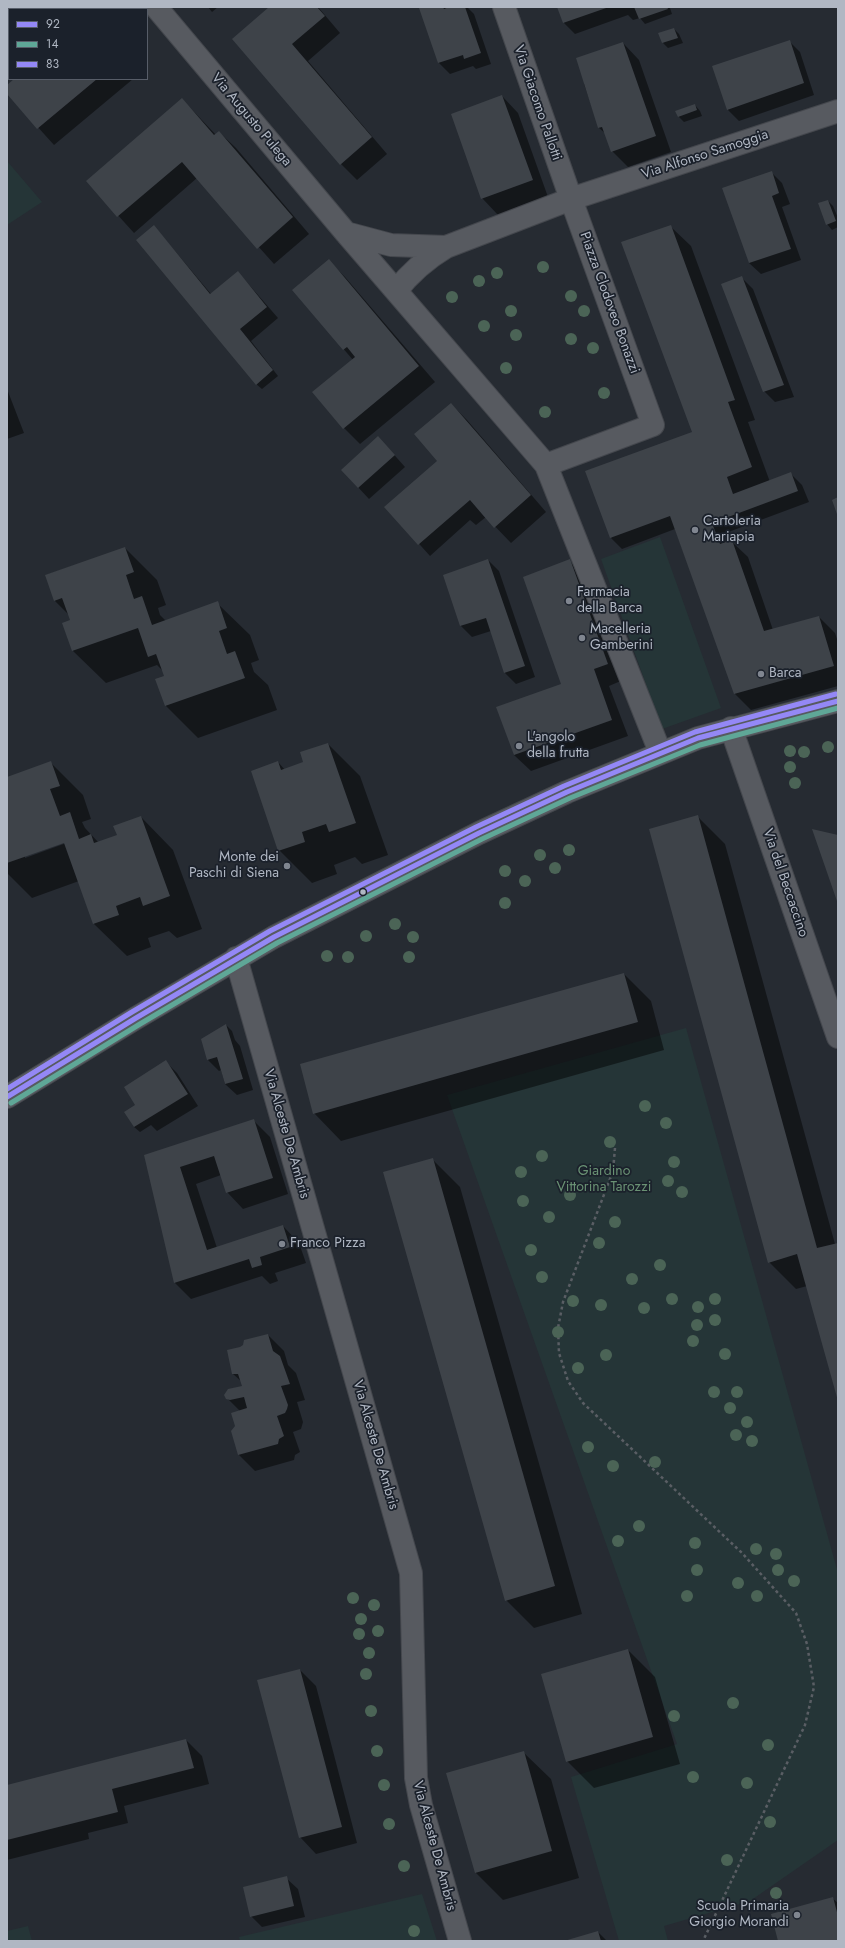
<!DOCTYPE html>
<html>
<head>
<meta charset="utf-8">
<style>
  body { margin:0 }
  #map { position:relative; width:845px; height:1948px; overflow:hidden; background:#262b32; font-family:Jost,sans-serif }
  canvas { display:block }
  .frame { position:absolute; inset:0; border:8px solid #b0b7c3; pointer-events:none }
  .legend { position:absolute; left:8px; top:8px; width:140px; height:72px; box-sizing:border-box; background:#1b212b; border:1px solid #575d68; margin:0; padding:5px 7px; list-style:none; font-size:12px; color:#b0b7c3 }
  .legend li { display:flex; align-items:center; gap:8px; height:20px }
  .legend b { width:20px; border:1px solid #575d68 }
</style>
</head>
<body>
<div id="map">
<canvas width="845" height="1948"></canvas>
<div class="frame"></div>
<ul class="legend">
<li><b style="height:5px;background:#9488f6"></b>92</li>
<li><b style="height:5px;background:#5fa797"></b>14</li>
<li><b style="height:5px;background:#9488f6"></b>83</li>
</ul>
</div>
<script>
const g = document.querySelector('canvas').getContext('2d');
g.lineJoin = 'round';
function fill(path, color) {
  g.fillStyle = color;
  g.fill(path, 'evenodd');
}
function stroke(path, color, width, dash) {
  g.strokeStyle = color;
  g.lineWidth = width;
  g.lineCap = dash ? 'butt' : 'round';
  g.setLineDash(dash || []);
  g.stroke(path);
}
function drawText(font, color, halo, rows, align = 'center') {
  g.font = font + ' Jost,sans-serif';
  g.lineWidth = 3.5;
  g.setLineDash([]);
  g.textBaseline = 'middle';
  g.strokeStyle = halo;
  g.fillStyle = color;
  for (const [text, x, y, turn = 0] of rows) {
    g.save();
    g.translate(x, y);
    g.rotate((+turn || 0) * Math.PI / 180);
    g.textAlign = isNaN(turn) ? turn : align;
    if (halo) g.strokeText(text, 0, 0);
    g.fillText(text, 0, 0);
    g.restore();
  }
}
const green = new Path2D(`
  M7 161 42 202 7 225Z
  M660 537 721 708 662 729 601 559Z
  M686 1028 838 1573V1840L750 1901 664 1926 668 1941H619L571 1777 677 1744 447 1095Z
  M422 1894 437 1941H240L239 1937Z
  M28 1926 32 1941H7V1931Z`);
const shadow = new Path2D(`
  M38 7H105L106 9H40Z
  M208 7H218L212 12Z
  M271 7H318L340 33 308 61 387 154 357 180 341 164Z
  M426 7H446L448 9 467 7 474 14 491 64 476 69 473 66 450 74 439 63 420 9Z
  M558 7H671L670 8 672 14 645 24 640 18 633 20 628 15 575 34 564 23Z
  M674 29 679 34 683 43 668 48 663 43Z
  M789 41 800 52 814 95 739 121 728 110 713 67Z
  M623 43 639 60 671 152 628 167 612 151 606 134 599 128 584 84Z
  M7 53 9 56V68L7 69Z
  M16 79H133L54 145 7 93V87Z
  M502 96 518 113 548 197 498 215 482 198Z
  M182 99 216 135 219 132 236 148 309 234 274 264 197 178 134 233 87 181Z
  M695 105 700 111 702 116 684 122 678 116Z
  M771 172 782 183 790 204 782 207 801 260 761 274 749 263Z
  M828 201 833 206 838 218V227L832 230 827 224Z
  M154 226 211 294 238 272 278 318 251 341 278 376 262 389 256 384Z
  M670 226 691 246 755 420 748 422 770 482 791 474 802 485 809 502 723 534 726 543 731 541 748 557 773 630 819 617 835 633 838 642V686L751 710 735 694 675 529 622 549 611 538 693 433Z
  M329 261 345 277 435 382 360 444 344 428 353 360 293 290Z
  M742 278 753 289 794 397 775 402 764 391Z
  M7 389 24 433 7 439Z
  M451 404 467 420 546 512 511 543 486 517 476 525 470 520 430 556 386 507 439 461Z
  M389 449 405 467 369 499 342 470Z
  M125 548 157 580 166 605 158 608 160 615 166 621 217 603 250 635 259 660 251 663 254 672 268 685 277 710 198 738 166 706 165 676 163 671 157 665 106 683 73 651 72 621 69 615 55 601 46 575Z
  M488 560 499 571 535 677 516 684 505 673 491 631 472 637 461 626 444 576Z
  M569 561 586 577 623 680 609 686 628 736 531 771 514 755 563 684Z
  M328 744 360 776 388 855 362 864 355 857 334 865 337 874 312 883 279 850 278 762 285 770 305 763Z
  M50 762 83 795 91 819 82 822 85 828 99 843 118 836 141 817 173 850 202 929 177 938 169 931 148 938 151 947 127 956 94 924 79 881 32 898 7 873V778ZM68 840 69 842 25 858V856Z
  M698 817 725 844 835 1244H838V1399L807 1286 796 1289 769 1262Z
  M624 974 651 1001 664 1050 341 1141 314 1113Z
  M226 1025 232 1031 235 1040 240 1046 253 1090 237 1095 225 1084 221 1070 219 1071 208 1060Z
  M166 1062 177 1073 198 1106 157 1131 151 1125 140 1132 134 1127 135 1106Z
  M253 1120 270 1137 288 1194 243 1209 227 1192 221 1175 196 1184 217 1248 283 1226 299 1243 306 1263 275 1273 278 1281 270 1284 262 1276 191 1299 175 1283 145 1156Z
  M432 1159 460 1187 582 1614 534 1628 506 1600Z
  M268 1335 284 1351 288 1365 296 1373 305 1400 297 1402 303 1422 301 1429 293 1432 300 1452 295 1455 294 1460 255 1471 239 1455 236 1426 240 1411 227 1398 243 1387 242 1382 233 1374 240 1348Z
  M628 1650 655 1677 680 1764 594 1788 567 1761Z
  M300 1670 316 1686 357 1843 316 1854 300 1837Z
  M186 1740 202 1756 209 1784 124 1806 128 1823 88 1833 89 1839 7 1860V1786Z
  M523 1752 551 1779 579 1878 503 1900 476 1873 448 1774Z
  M286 1878 298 1889 305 1917 262 1927 251 1916Z
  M832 1898 838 1903V1941H779Z
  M598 1932 607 1941H567Z`);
const building = new Path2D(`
  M37 7H100L97 9H39Z
  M269 7H317L325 16 292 44 372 137 340 165 232 39Z
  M423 7H443L444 9 449 7H465L481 53 464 59 463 55 438 63 419 8Z
  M557 7H609L563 23Z
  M634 7H667L668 9 639 19Z
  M674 28 678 38 662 43 658 33Z
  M790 40 804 83 727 110 712 66Z
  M623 42 656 136 611 152 602 127 598 128 576 58Z
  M14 79H97L37 129 7 94V85Z
  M502 95 533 180 481 199 451 114Z
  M182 98 214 135 219 131 293 217 257 249 182 162 117 217 86 181Z
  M695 104 697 110 678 117 675 111Z
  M772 171 779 193 772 196 791 249 749 263 722 188Z
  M828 200 836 221 826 225 818 203Z
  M154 225 210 294 238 271 267 307 240 329 273 370 256 385 136 240Z
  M671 225 735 400 728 402 752 467 727 477 733 494 791 472 798 491 712 523 720 544 732 540 764 631 819 616 834 666 734 694 670 516 610 538 585 471 692 432 621 242Z
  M329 259 419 366 343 429 312 392 355 357 347 347 343 350 292 290Z
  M742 276 784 385 763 392 721 284Z
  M451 403 531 495 494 528 470 500 418 545 384 507 437 461 414 434Z
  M378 436 395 455 358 488 341 470Z
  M838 497V517L832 500Z
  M125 547 134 572 126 575 134 599 142 596 152 625 218 601 227 628 219 631 227 654 235 651 245 678 165 706 155 679 164 676 156 654 148 657 138 628 72 651 62 623 70 620 62 598 54 601 45 575Z
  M488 559 525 666 504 673 486 618 460 626 443 575Z
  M570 559 608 664 594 669 612 720 514 755 496 707 561 684 523 577Z
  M328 743 356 823 329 832 326 824 302 832 305 842 278 851 251 771 278 761 281 770 303 762 300 752Z
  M51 761 60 786 50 789 60 816 70 812 79 839 91 834 94 843 117 835 113 826 141 816 170 896 143 906 140 897 116 906 119 915 93 924 64 843 7 863V777Z
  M698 815 817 1248 838 1243V1401L797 1254 768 1263 649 829Z
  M812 829 838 835V904Z
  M624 973 638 1022 313 1114 300 1064Z
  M226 1024 243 1079 225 1084 217 1057 207 1060 201 1039Z
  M166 1060 188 1094 134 1127 124 1112 135 1105 124 1087Z
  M254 1119 273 1178 226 1193 214 1156 180 1167 207 1250 283 1225 290 1247 260 1257 262 1265 252 1268 249 1259 174 1283 144 1155Z
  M433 1158 555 1586 505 1601 383 1172Z
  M268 1334 273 1351 280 1356 290 1384 281 1386 288 1405 287 1409 285 1413 277 1416 284 1436 279 1439 278 1444 238 1455 231 1431 235 1426 231 1413 247 1408 244 1397 230 1400 226 1399 224 1395 228 1389 242 1386 238 1374H232L227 1350 240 1347 243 1345 244 1340Z
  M628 1649 653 1737 566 1762 541 1674Z
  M300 1669 342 1827 299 1838 257 1680Z
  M186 1739 194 1768 112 1789 118 1812 7 1840V1785Z
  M524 1751 552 1851 475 1873 446 1773Z
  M287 1876 294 1906 250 1917 243 1887Z
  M833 1897 838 1916V1941H778L771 1914Z
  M598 1931 601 1941H564Z`);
const path = new Path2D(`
  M615 1148 613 1171 563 1302 558 1328 559 1353 568 1381 583 1403 742 1553 796 1613 807 1644 814 1687 805 1725 703 1941`);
const minor = new Path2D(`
  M156 7 346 233 546 465 660 752
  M504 7 571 199 838 111
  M346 233 391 245 446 247 571 199 653 425 546 465
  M396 291C410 273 426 259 446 247
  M731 728 838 1037
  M236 958 411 1573 416 1778 421 1805 460 1941`);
const tertiary = new Path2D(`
  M7 1097 136 1018 274 937 479 833 567 792 698 738 838 701`);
const bus1 = new Path2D(`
  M7 1097 136 1018 274 937 479 833 567 792 698 738 838 701`);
const bus2 = new Path2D(`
  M11 1103 140 1024 277 943 482 839 570 798 700 745 838 708`);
const bus3 = new Path2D(`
  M7 1089 132 1012 270 931 476 827 564 786 695 732 836 694`);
const trees = [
  [543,267],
  [497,273],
  [479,281],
  [571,296],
  [452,297],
  [511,311],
  [584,311],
  [484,326],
  [516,335],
  [571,339],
  [593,348],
  [506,368],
  [604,393],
  [545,412],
  [828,747],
  [790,751],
  [804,752],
  [790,767],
  [795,783],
  [569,850],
  [540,855],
  [555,868],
  [505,871],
  [525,881],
  [505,903],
  [395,924],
  [366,936],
  [413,937],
  [327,956],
  [348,957],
  [409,957],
  [645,1106],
  [666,1123],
  [610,1142],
  [542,1156],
  [674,1162],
  [521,1172],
  [668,1181],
  [682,1192],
  [570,1195],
  [523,1201],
  [549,1217],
  [615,1222],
  [599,1243],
  [531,1250],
  [660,1265],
  [542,1277],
  [632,1279],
  [672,1299],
  [715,1299],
  [573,1301],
  [601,1305],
  [698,1307],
  [644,1308],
  [715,1320],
  [697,1325],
  [558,1332],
  [693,1341],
  [725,1354],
  [606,1355],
  [578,1368],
  [714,1392],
  [737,1392],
  [730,1408],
  [747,1422],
  [736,1435],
  [752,1441],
  [588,1447],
  [655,1462],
  [613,1466],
  [639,1526],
  [618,1541],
  [695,1543],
  [756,1549],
  [776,1554],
  [697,1570],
  [778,1570],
  [794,1581],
  [738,1583],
  [687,1596],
  [757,1596],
  [353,1598],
  [374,1605],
  [361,1619],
  [378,1631],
  [359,1634],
  [369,1653],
  [366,1674],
  [733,1703],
  [371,1711],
  [674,1716],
  [768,1745],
  [377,1751],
  [693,1777],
  [747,1783],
  [384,1785],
  [770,1822],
  [389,1824],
  [727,1860],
  [404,1866],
  [776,1893],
  [414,1931]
];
const markers = [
  [695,530,4,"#808690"],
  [569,601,4,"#808690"],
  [582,638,4,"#808690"],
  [761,674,4,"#808690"],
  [519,746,4,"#808690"],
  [287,866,4,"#808690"],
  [363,892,3.5,"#b0b7c3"],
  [282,1244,4,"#808690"],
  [797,1915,4,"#808690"]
];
const streetNames = [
  ["Via Giacomo Pallotti",537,103,71],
  ["Via Augusto Pulega",251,120,50],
  ["Via Alfonso Samoggia",705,155,-18],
  ["Piazza Clodoveo Bonazzi",609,303,70],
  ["Via del Beccaccino",785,883,71],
  ["Via Alceste De Ambris",286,1134,74],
  ["Via Alceste De Ambris",375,1445,74],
  ["Via Alceste De Ambris",434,1846,75]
];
const poiNames = [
  ["Cartoleria",703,522],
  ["Mariapia",703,538],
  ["Farmacia",577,593],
  ["della Barca",577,609],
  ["Macelleria",590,630],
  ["Gamberini",590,646],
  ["Barca",769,674],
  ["L'angolo",527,738],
  ["della frutta",527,754],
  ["Monte dei",279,858,"right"],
  ["Paschi di Siena",279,874,"right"],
  ["Franco Pizza",290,1244],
  ["Scuola Primaria",789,1907,"right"],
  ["Giorgio Morandi",789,1923,"right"]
];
const parkNames = [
  ["Giardino",604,1172],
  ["Vittorina Tarozzi",604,1188]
];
fill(green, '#253537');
fill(shadow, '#0007');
fill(building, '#3e4349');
stroke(minor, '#44474d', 24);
stroke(tertiary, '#44474d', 24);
stroke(path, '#5a5e64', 2.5, [3, 3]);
stroke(minor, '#575a60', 22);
stroke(tertiary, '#575a60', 22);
stroke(bus1, '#9488f6', 5);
stroke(bus2, '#5fa797', 5);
stroke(bus3, '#9488f6', 5);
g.fillStyle = '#4b6456';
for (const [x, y] of trees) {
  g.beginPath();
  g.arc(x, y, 6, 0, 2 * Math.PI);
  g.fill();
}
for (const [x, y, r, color] of markers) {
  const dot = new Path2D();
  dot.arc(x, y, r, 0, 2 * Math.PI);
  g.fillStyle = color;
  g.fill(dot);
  stroke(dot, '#1b212b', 1.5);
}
drawText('14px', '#b0b7c3', '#1b212b', streetNames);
drawText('14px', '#b0b7c3', '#1b212b', poiNames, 'left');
drawText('14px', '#6a9274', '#1b212b', parkNames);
</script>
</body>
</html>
